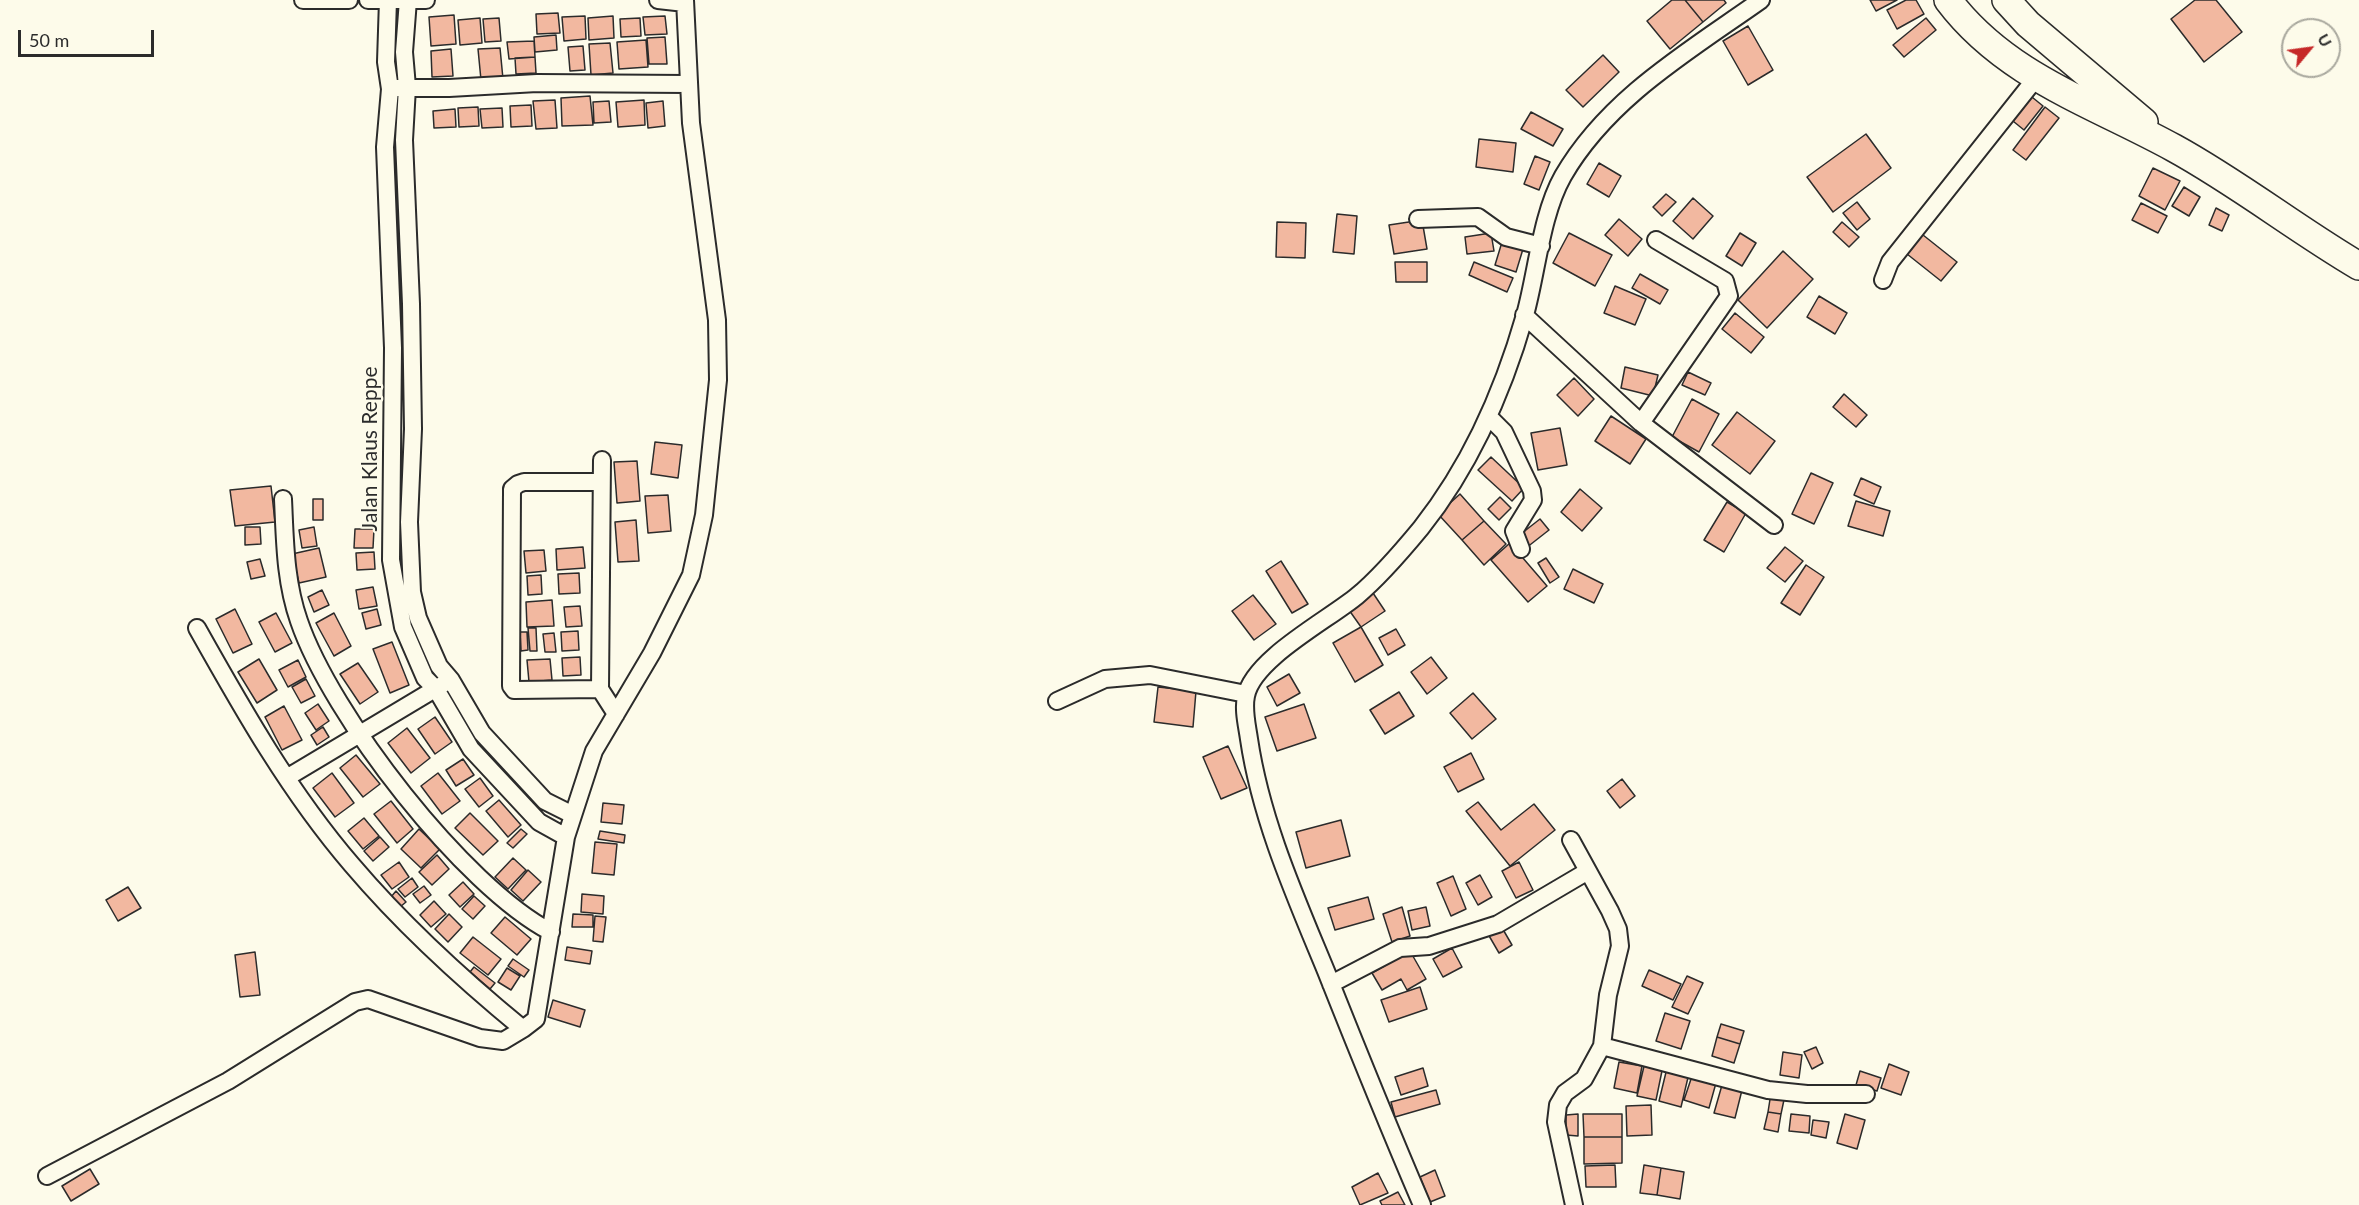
<!DOCTYPE html>
<html>
<head>
<meta charset="utf-8">
<style>
  body { margin:0 }
  #map { position:relative; width:2359px; height:1205px; overflow:hidden; background:#fdfbea; font-family:Lato,sans-serif }
  canvas { display:block }
  .north { position:absolute; left:2281px; top:18px; width:60px; height:60px; box-sizing:border-box; background:#fdfbea; border:2px solid #a9a89e; border-radius:50%; rotate:61deg; font-size:16px; font-weight:700; line-height:24px; text-align:center; color:#2b2b2b }
  .north::after { content:''; display:block; margin:auto; width:21px; height:27px; background:#c62828; clip-path:polygon(50% 0,100% 100%,50% 72%,0 100%) }
  .scale { position:absolute; left:18px; top:30px; width:136px; height:27px; box-sizing:border-box; border:3px solid #2b2b2b; border-top:0; padding-left:8px; font-size:18px; line-height:21px; white-space:nowrap; color:#2b2b2b; -webkit-text-stroke:4px #fdfbea; paint-order:stroke }
</style>
</head>
<body>
<div id="map">
<canvas width="2359" height="1205"></canvas>
<div class="north">U</div>
<div class="scale">50 m</div>
</div>
<script>
const g = document.querySelector('canvas').getContext('2d');
g.lineJoin = 'round';
function fill(path, color) {
  g.fillStyle = color;
  g.fill(path, 'evenodd');
}
function stroke(path, color, width, dash) {
  g.strokeStyle = color;
  g.lineWidth = width;
  g.lineCap = dash ? 'butt' : 'round';
  g.setLineDash(dash || []);
  g.stroke(path);
}
function drawText(font, color, halo, rows, align = 'center') {
  g.font = font + ' Lato,sans-serif';
  g.lineWidth = 4.5;
  g.setLineDash([]);
  g.textBaseline = 'middle';
  g.strokeStyle = halo;
  g.fillStyle = color;
  for (const [text, x, y, turn = 0] of rows) {
    g.save();
    g.translate(x, y);
    g.rotate((+turn || 0) * Math.PI / 180);
    g.textAlign = isNaN(turn) ? turn : align;
    if (halo) g.strokeText(text, 0, 0);
    g.fillText(text, 0, 0);
    g.restore();
  }
}
const building = new Path2D(`
  M1672 0H1685L1703 22 1670 49 1647 21Z
  M1685 0H1724L1726 3 1703 22Z
  M1870 0H1897L1876 11Z
  M1906 0H1916L1924 14 1897 29 1887 10Z
  M2195 0H2216L2242 32 2204 62 2171 19Z
  M558 13 560 33 537 34 536 14Z
  M454 15 456 44 431 46 429 17Z
  M585 16 586 39 564 41 562 17Z
  M613 16 614 38 589 40 588 18Z
  M665 16 667 34 645 35 643 17Z
  M480 18 482 43 460 45 458 20Z
  M499 18 501 41 485 42 483 19Z
  M640 18 641 36 621 37 620 19Z
  M1926 18 1936 30 1904 57 1893 45Z
  M1748 26 1773 70 1748 85 1723 41Z
  M556 35 557 50 535 52 534 37Z
  M665 37 667 64H649L647 38Z
  M646 40 648 67 619 69 617 42Z
  M534 41 535 57 509 59 507 42Z
  M610 43 613 73 591 75 589 44Z
  M583 46 585 70 570 71 568 47Z
  M500 48 503 79 481 80 478 49Z
  M451 49 453 76 432 77 431 51Z
  M1603 55 1619 72 1583 107 1566 90Z
  M535 57 536 73 516 74 515 58Z
  M2027 93 2043 106 2024 130 2008 117Z
  M590 96 593 125 562 126 561 98Z
  M555 100 557 128 536 129 533 101Z
  M644 100 645 125 618 127 616 102Z
  M609 101 611 122 594 123 593 102Z
  M663 101 665 126 648 128 646 103Z
  M531 105 532 126 511 127 510 106Z
  M478 107 479 126 459 127 458 108Z
  M2045 107 2059 118 2026 160 2013 150Z
  M502 108 503 127 482 128 480 109Z
  M455 109 456 127 434 128 433 111Z
  M1531 112 1563 129 1553 146 1521 129Z
  M1866 134 1891 168 1833 212 1807 177Z
  M1479 139 1516 143 1513 172 1476 167Z
  M1535 156 1550 162 1539 190 1524 184Z
  M1599 163 1621 176 1609 197 1587 184Z
  M2153 168 2180 181 2165 210 2139 196Z
  M2184 187 2200 197 2189 216 2172 206Z
  M1666 194 1676 202 1662 216 1653 207Z
  M1693 198 1713 216 1693 239 1673 221Z
  M1857 202 1870 219 1857 230 1843 213Z
  M2141 203 2167 216 2158 233 2132 220Z
  M2216 208 2229 215 2222 231 2209 225Z
  M1337 214 1357 216 1354 254 1333 252Z
  M1619 219 1642 239 1628 256 1605 235Z
  M1422 220 1427 249 1394 254 1389 225Z
  M1277 222 1306 223 1305 258 1276 257Z
  M1842 222 1859 237 1849 247 1833 232Z
  M1918 231 1957 262 1941 281 1902 250Z
  M1491 233 1494 251 1467 254 1465 237Z
  M1569 233 1612 255 1595 286 1553 263Z
  M1740 233 1756 243 1742 266 1726 256Z
  M1502 242 1523 249 1516 272 1495 265Z
  M1783 251 1813 279 1767 328 1738 300Z
  M1395 262H1427V282H1396Z
  M1474 262 1513 278 1507 292 1469 275Z
  M1640 274 1668 290 1660 304 1632 288Z
  M1615 286 1646 299 1635 325 1604 313Z
  M1819 296 1847 313 1835 334 1807 317Z
  M1735 313 1764 337 1751 353 1722 329Z
  M1625 367 1658 375 1653 396 1621 388Z
  M1688 372 1711 383 1705 395 1682 385Z
  M1574 378 1594 399 1578 416 1557 395Z
  M1844 394 1867 415 1856 427 1833 407Z
  M1692 399 1719 414 1699 452 1672 437Z
  M1737 412 1775 441 1750 474 1712 445Z
  M1611 416 1646 439 1630 464 1595 441Z
  M1560 428 1567 465 1538 470 1531 433Z
  M655 442 682 445 678 478 651 474Z
  M1491 457 1524 488 1512 501 1478 470Z
  M637 461 640 501 617 503 614 462Z
  M1811 473 1833 483 1814 524 1792 514Z
  M1861 478 1881 487 1874 504 1854 495Z
  M271 486 275 522 235 526 230 490Z
  M1580 489 1602 508 1582 531 1561 512Z
  M1460 494 1484 521 1462 540 1438 514Z
  M668 495 671 531 648 533 645 496Z
  M1500 497 1511 508 1499 520 1488 509Z
  M313 499H323V520H313Z
  M1856 501 1890 511 1883 536 1848 526Z
  M1727 502 1746 513 1724 552 1704 540Z
  M1540 519 1549 530 1526 548 1517 537Z
  M636 520 639 561 618 562 615 522Z
  M1484 521 1506 544 1484 565 1462 540Z
  M245 527H260L261 544 245 545Z
  M314 527 317 546 302 548 299 530Z
  M355 529H374L373 548H354Z
  M1510 543 1547 586 1528 602 1491 560Z
  M583 547 585 568 557 570 556 549Z
  M1785 547 1803 561 1785 582 1767 568Z
  M319 548 326 577 299 583 292 554Z
  M544 550 546 571 526 573 524 551Z
  M374 552 375 569 357 570 356 553Z
  M1546 558 1559 577 1550 583 1538 563Z
  M260 559 265 576 251 579 247 562Z
  M1281 561 1308 604 1292 613 1266 571Z
  M1806 565 1824 577 1800 615 1781 603Z
  M1573 569 1603 584 1594 603 1564 589Z
  M579 573 580 593 559 594 558 574Z
  M541 575 542 594 528 595 527 576Z
  M373 587 377 606 359 609 356 590Z
  M322 590 329 605 314 612 308 597Z
  M1373 593 1385 611 1361 627 1349 610Z
  M1253 595 1276 624 1254 640 1232 611Z
  M552 600 554 626 527 627 526 602Z
  M580 606 582 626 566 627 564 607Z
  M235 609 252 644 233 653 216 619Z
  M377 609 381 625 366 629 362 613Z
  M276 613 292 643 275 652 259 622Z
  M334 613 351 646 334 656 316 623Z
  M1361 627 1383 665 1355 682 1333 643Z
  M528 628H536L537 651H530Z
  M1396 629 1405 645 1388 655 1379 638Z
  M578 631 579 650 562 651 561 632Z
  M520 632H527L528 650 521 651Z
  M554 633 556 652H545L543 634Z
  M392 642 409 685 390 693 373 649Z
  M580 657 581 675 563 676 562 658Z
  M1431 657 1447 678 1427 694 1411 672Z
  M259 659 277 690 257 703 238 672Z
  M550 659 552 680 529 682 527 660Z
  M298 660 306 677 288 687 279 670Z
  M358 663 378 692 360 704 340 674Z
  M1289 674 1300 693 1277 706 1267 687Z
  M306 679 315 696 301 703 292 687Z
  M1158 687 1196 691 1193 727 1154 722Z
  M1399 692 1414 716 1385 734 1370 710Z
  M1473 693 1496 719 1472 739 1450 713Z
  M318 704 329 721 316 730 305 713Z
  M1304 704 1316 738 1277 751 1265 717Z
  M284 706 302 740 282 750 265 717Z
  M435 717 452 742 435 754 418 729Z
  M323 727 329 737 317 745 311 735Z
  M407 728 430 758 411 773 388 743Z
  M1228 746 1247 788 1221 799 1203 757Z
  M1471 753 1484 779 1458 792 1444 767Z
  M356 755 380 784 363 797 340 768Z
  M463 759 474 775 456 786 446 770Z
  M332 773 354 803 335 817 313 788Z
  M438 773 460 801 442 814 421 786Z
  M480 778 493 796 479 807 465 789Z
  M1622 779 1635 796 1620 808 1607 791Z
  M499 800 521 825 508 837 486 811Z
  M391 801 413 829 397 843 374 814Z
  M1478 802 1501 830 1534 804 1555 830 1510 866 1466 811Z
  M603 803 624 805 622 824 601 822Z
  M470 813 498 841 483 855 455 828Z
  M364 818 379 836 363 849 348 831Z
  M1341 820 1350 856 1306 868 1296 832Z
  M419 829 440 849 421 868 401 849Z
  M521 829 527 834 513 848 507 843Z
  M600 831 625 835 624 843 598 839Z
  M380 837 389 847 373 861 364 851Z
  M595 842 617 844 614 875 592 873Z
  M437 855 449 869 432 885 419 872Z
  M513 858 526 870 508 889 495 877Z
  M399 862 409 877 392 889 381 875Z
  M1519 862 1533 890 1516 898 1502 871Z
  M528 870 541 882 523 901 511 890Z
  M1480 875 1492 897 1478 905 1466 883Z
  M1453 876 1466 909 1451 916 1437 883Z
  M412 878 418 887 405 897 398 889Z
  M463 882 474 894 460 907 449 895Z
  M424 886 431 895 420 903 413 894Z
  M128 887 141 908 118 921 106 900Z
  M396 891 406 902 400 907 391 897Z
  M582 894 604 896 603 914 581 912Z
  M474 896 485 906 473 919 462 909Z
  M1368 897 1374 919 1335 930 1328 908Z
  M434 901 446 914 431 927 420 915Z
  M1402 907 1410 936 1392 942 1383 914Z
  M1426 907 1430 926 1412 930 1408 911Z
  M449 914 462 927 448 942 435 929Z
  M573 914 593 915V927H572Z
  M595 916 606 917 603 942 593 941Z
  M505 917 531 939 517 955 491 933Z
  M1501 926 1512 945 1499 953 1488 934Z
  M473 937 501 959 488 975 460 953Z
  M567 947 592 951 590 964 565 960Z
  M1452 948 1462 967 1443 977 1433 959Z
  M1410 951 1426 979 1407 990 1401 979 1382 990 1372 973Z
  M255 952 260 995 240 997 235 955Z
  M513 959 529 970 524 977 508 966Z
  M474 967 495 983 490 989 470 972Z
  M507 968 520 976 511 990 498 982Z
  M1649 970 1681 984 1673 1000 1642 986Z
  M1687 976 1703 983 1688 1014 1672 1007Z
  M1420 987 1427 1009 1389 1022 1381 1000Z
  M553 1000 585 1010 580 1027 548 1017Z
  M1665 1013 1690 1021 1681 1049 1656 1041Z
  M1721 1024 1744 1031 1740 1044 1717 1037Z
  M1717 1037 1740 1044 1734 1063 1712 1056Z
  M1816 1047 1823 1063 1812 1069 1804 1052Z
  M1783 1052 1802 1055 1799 1078 1780 1075Z
  M1619 1062 1642 1066 1637 1093 1614 1088Z
  M1645 1062 1663 1066 1656 1100 1637 1096Z
  M1668 1064 1690 1069 1681 1107 1659 1101Z
  M1889 1064 1909 1072 1901 1095 1881 1088Z
  M1423 1068 1428 1086 1401 1095 1395 1077Z
  M1860 1071 1881 1078 1877 1091 1856 1085Z
  M1692 1076 1716 1083 1709 1108 1684 1100Z
  M1722 1085 1742 1090 1735 1118 1714 1113Z
  M1436 1090 1440 1104 1395 1117 1391 1102Z
  M1771 1093 1785 1095 1781 1114 1768 1112Z
  M1651 1105 1652 1135 1627 1136 1626 1106Z
  M1768 1112 1781 1114 1778 1132 1764 1129Z
  M1578 1114V1136L1566 1135V1115Z
  M1583 1114H1622V1137H1584Z
  M1791 1114 1810 1116 1809 1133 1789 1131Z
  M1845 1114 1865 1120 1857 1149 1837 1143Z
  M1813 1120 1829 1122 1826 1138 1811 1135Z
  M1584 1137H1622V1163L1584 1164Z
  M1615 1165 1616 1187H1586L1585 1166Z
  M1644 1165 1661 1168 1657 1195 1640 1193Z
  M1661 1168 1684 1172 1680 1199 1657 1195Z
  M90 1169 99 1184 71 1201 62 1186Z
  M1435 1170 1445 1196 1430 1202 1420 1177Z
  M1378 1173 1388 1193 1360 1205 1352 1187Z
  M1398 1192 1405 1205H1382L1380 1201Z`);
const minor = new Path2D(`
  M303 0H349
  M368 0H426
  M388 0 386 62 390 89 385 147 393 348 391 560 403 627 425 678 436 689 471 749 539 822 566 837
  M408 0 404 52 407 87 404 140 411 304 413 429 409 522 412 592 418 618 439 666 451 680 482 733 545 801 573 815
  M658 0 685 3
  M397 88H449L537 83 688 84
  M1418 219 1478 217 1506 237 1541 246
  M1883 280 1890 262 2036 78
  M1524 315 1641 423 1774 525
  M1489 417 1504 432 1532 491 1533 500 1514 531 1521 549
  M1641 423 1729 296 1725 281 1656 240
  M602 460 600 689 616 714
  M283 499C285 541 285 581 299 621 331 715 463 886 551 932
  M197 628C243 710 290 793 352 865 403 925 462 979 523 1029L536 1019 566 837 594 751 652 653 691 575 704 515 718 380 717 320 691 123 685 0
  M600 689 514 690 511 686 512 489 518 484 524 482H601
  M1057 701 1105 679 1150 675 1246 694
  M288 777 445 683
  M1571 840 1610 911 1618 929 1620 946 1608 995 1602 1046 1584 1079 1565 1093 1558 1105 1556 1122 1574 1205
  M1331 984 1400 948 1429 946 1498 924 1588 871
  M1602 1046 1768 1090 1807 1094H1866
  M47 1176 228 1081 355 1002 368 999 480 1038 503 1041 523 1029
  M1422 1205C1389 1128 1357 1049 1326 971 1295 896 1261 820 1249 739 1247 725 1243 710 1246 696 1253 659 1328 620 1357 596 1380 577 1402 551 1421 528 1471 465 1503 392 1525 315 1537 272 1541 215 1563 176 1608 98 1689 51 1761 0`);
const trunk = new Path2D(`
  M1948 0C2005 76 2094 104 2174 148 2238 183 2296 229 2359 266
  M2006 0 2028 24 2144 122`);
const streetNames = [
  ["Jalan Klaus Reppe",370,449,-90]
];
fill(building, '#f2b8a0');
stroke(building, '#2b2b2b', 1.5);
stroke(minor, '#2b2b2b', 20);
stroke(trunk, '#2b2b2b', 30);
stroke(minor, '#fdfbea', 16);
stroke(trunk, '#fdfbea', 27);
drawText('21px', '#2b2b2b', '#fdfbea', streetNames);
</script>
</body>
</html>
